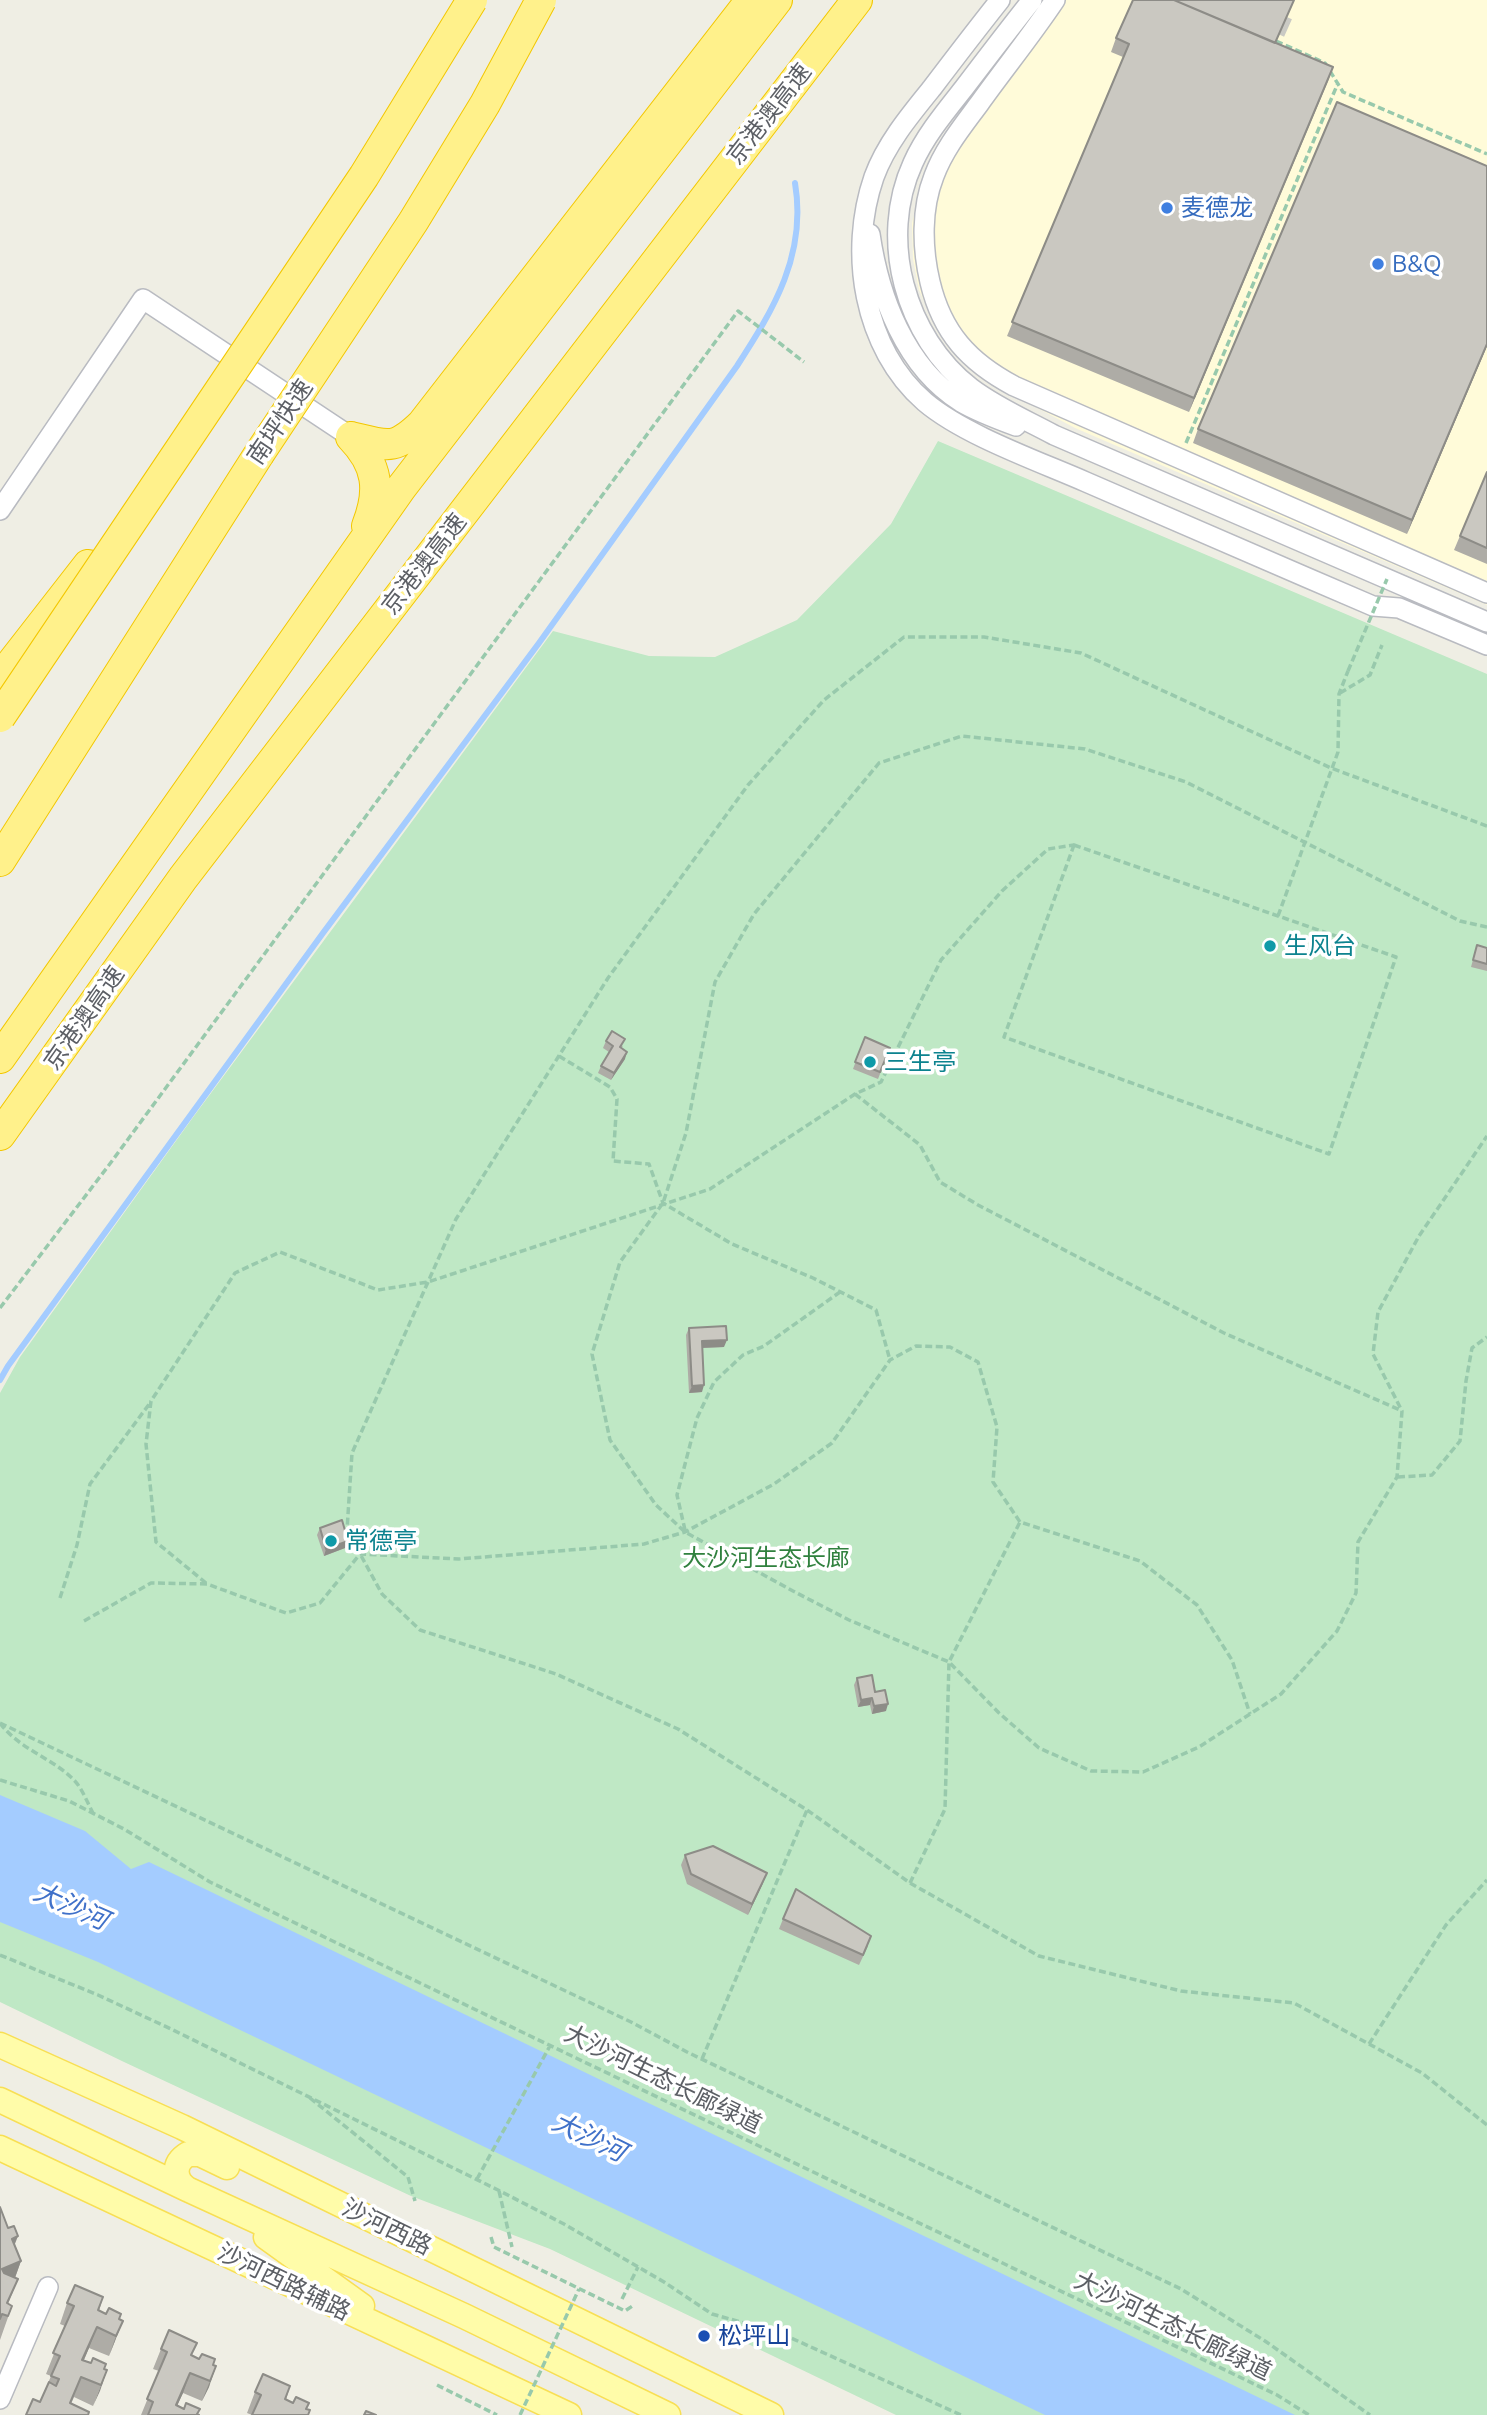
<!DOCTYPE html>
<html>
<head>
<meta charset="utf-8">
<style>
  body { margin:0 }
  canvas { display:block; background:#efeee4 }
</style>
</head>
<body>
<canvas width="1487" height="2415"></canvas>
<script>
const g = document.querySelector('canvas').getContext('2d');
g.lineJoin = 'round';
function fill(path, color) {
  g.fillStyle = color;
  g.fill(path, 'evenodd');
}
function stroke(path, color, width, dash) {
  g.strokeStyle = color;
  g.lineWidth = width;
  g.lineCap = dash ? 'butt' : 'round';
  g.setLineDash(dash || []);
  g.stroke(path);
}
function drawText(font, color, halo, rows, align = 'center') {
  g.font = font + ' Ubuntu,"Noto Sans SC",sans-serif';
  g.lineWidth = 7;
  g.setLineDash([]);
  g.textBaseline = 'middle';
  g.strokeStyle = halo;
  g.fillStyle = color;
  for (const [text, x, y, turn = 0] of rows) {
    g.save();
    g.translate(x, y);
    g.rotate((+turn || 0) * Math.PI / 180);
    g.textAlign = isNaN(turn) ? turn : align;
    if (halo) g.strokeText(text, 0, 0);
    g.fillText(text, 0, 0);
    g.restore();
  }
}
const commercial = new Path2D(`
  M1046 0H1487V605L1075 428 981 378 955 353 934 323 919 290 913 259 912 223 922 184Z`);
const green = new Path2D(`
  M938 441 1487 674V2415H896L550 2249 411 2196 124 2062 0 2002V1393L20 1357 194 1116 553 631 649 656 715 657 797 620 891 524Z`);
const water = new Path2D(`
  M0 1795 85 1831 131 1869 149 1862 1295 2415H1045L98 1962 0 1922Z`);
const stream = new Path2D(`
  M0 1380 8 1366 323 933 539 643 737 366C774 309 807 254 795 183`);
const minorTunnel = new Path2D(`
  M1226 0 1288 28`);
const path = new Path2D(`
  M1276 41 1325 63 1343 92 1487 154
  M1186 443 1338 83
  M1340 693 1370 675 1382 645
  M1487 826 1331 768 1081 653 984 637H904L824 700 748 785 608 978 456 1219 352 1453 347 1530 382 1594 420 1630 556 1674 678 1729 807 1810 910 1883 1039 1956 1181 1991 1294 2003 1422 2073 1487 2125
  M1074 845 1396 957 1329 1154 1004 1037Z
  M1278 916 1338 752 1339 694 1348 671
  M1487 927 1460 921 1186 782 1085 749 962 736 879 763 754 914 715 982 686 1133 663 1203 620 1262 592 1354 610 1440 656 1505 685 1532 793 1591 849 1620 949 1662 999 1713 1039 1748 1091 1771 1143 1772 1199 1747 1281 1694 1337 1631 1356 1593 1358 1542 1397 1477 1402 1411 1373 1354 1378 1312 1419 1236 1487 1136
  M559 1056 610 1087 617 1099 613 1161 649 1164 663 1203 732 1244 813 1278 876 1310 890 1360
  M855 1094 920 1145 940 1182 978 1205 1224 1333 1400 1410
  M0 1308 109 1165 738 311 804 362
  M1398 1477 1432 1475 1460 1441 1466 1381 1472 1348 1487 1337
  M685 1530 677 1495 697 1418 714 1382 743 1355 764 1346 840 1292
  M206 1583 156 1542 146 1444 151 1401 235 1273 280 1252 378 1290 428 1282 710 1189 855 1094 881 1082 941 960 1002 891 1048 849 1074 845
  M60 1598 77 1545 90 1484 150 1403
  M84 1621 151 1583 207 1584 286 1613 320 1603 360 1554 459 1559 644 1544 685 1532 774 1484 832 1443 890 1360 916 1346 950 1347 978 1362 997 1427 993 1482 1020 1522 1140 1561 1197 1605 1232 1660 1250 1714
  M0 1723 631 2022 687 2052 1181 2289 1265 2341 1370 2415
  M0 1723C20 1750 51 1757 74 1780 82 1788 87 1802 93 1813
  M0 1780 69 1801 124 1829 210 1882 1277 2395 1309 2415
  M910 1883 945 1809 949 1662 1020 1522
  M0 1955 98 1995 171 2029 498 2190 564 2224 664 2282 712 2314 780 2333 961 2415
  M1369 2044 1446 1925 1487 1880
  M702 2059 807 1810
  M310 2098 408 2177 415 2201
  M477 2179 551 2044
  M499 2191 512 2247
  M491 2237 494 2247 625 2311 634 2305
  M622 2299 638 2267
  M437 2385 497 2415`);
const minor = new Path2D(`
  M1000 0C977 29 954 59 932 88 910 115 886 144 874 177 848 252 863 348 925 402 964 435 1038 461 1086 482 1181 523 1277 565 1373 606L1399 608 1487 645
  M1032 0C1009 29 986 59 964 88 945 112 925 136 913 163 878 239 905 337 971 388 996 407 1026 420 1054 435L1487 622
  M1055 0C1031 36 1004 69 979 104 962 127 944 149 934 176 921 209 922 248 930 282 942 333 969 362 1014 386L1487 593
  M870 234C879 296 905 367 961 402 978 412 997 419 1016 426
  M0 510 143 299 351 437
  M0 2399 48 2287`);
const major = new Path2D(`
  M0 2045 182 2127 771 2415
  M0 2100 187 2189 464 2316 668 2415
  M0 2148 569 2415
  M187 2189C173 2179 173 2163 188 2154H200L227 2167
  M266 2237 362 2306`);
const highway = new Path2D(`
  M351 437C388 446 394 451 422 424L751 0
  M351 437C378 465 381 490 367 526
  M0 678 88 565
  M0 861 259 454
  M0 1058 401 488 777 0
  M0 1135 183 878 857 0`);
const pathBridge = new Path2D(`
  M1348 671 1387 579
  M520 2415 579 2289`);
const highwayBridge = new Path2D(`
  M259 454 413 222 485 104 541 0
  M0 717 364 176 472 0`);
const wall = new Path2D(`
  M1116 38 1275 43 1333 67 1189 412 1007 336 1123 57 1111 52Z
  M1487 346 1407 534 1193 443 1198 429Z
  M1487 472V564L1454 550Z
  M1477 945 1487 948V971L1471 967Z
  M865 1037 890 1048 878 1079 853 1069Z
  M606 1041 623 1046 621 1048 625 1059 611 1080 598 1073 601 1066 609 1052 603 1048Z
  M689 1328 724 1347 702 1348V1392L689 1393 686 1335Z
  M320 1528 345 1548 324 1556 317 1535Z
  M857 1678 875 1692 886 1711 872 1714 870 1705 858 1707 854 1685Z
  M685 1855 763 1883 748 1915 687 1884 681 1865Z
  M783 1919 868 1946 859 1965 779 1929Z
  M0 2207 21 2261 15 2278 18 2279 8 2304 12 2306 0 2340Z
  M103 2297 99 2311 120 2320 115 2341 109 2356 89 2348 84 2360 107 2370 93 2406 74 2397 71 2404 40 2402 51 2376 46 2374 65 2326 60 2324 67 2303Z
  M161 2349 192 2356 213 2365 209 2387 202 2401 183 2393 177 2405 199 2415H141L159 2371 153 2369Z
  M290 2386 286 2400 307 2409 252 2415 247 2413 255 2392Z`);
const shadedWall = new Path2D(`
  M1333 67 1328 81 1189 412 1194 398Z
  M1487 344V346L1407 534 1412 520Z
  M627 1052 625 1059 611 1080 614 1073Z
  M727 1340 724 1347 699 1348 702 1341Z
  M704 1385 702 1392 689 1393 692 1386Z
  M348 1541 345 1548 324 1556 326 1549Z
  M872 1698 870 1705 858 1707 861 1700Z
  M888 1704 886 1711 872 1714 874 1706Z
  M767 1873 763 1883 748 1915 752 1904Z
  M18 2236 6 2267 21 2261 1 2316 0 2273 12 2239Z
  M123 2321 109 2356 116 2336Z
  M97 2327 89 2348 75 2380 82 2360Z
  M216 2366 209 2387 202 2401Z
  M107 2370 100 2391 93 2406 101 2385Z
  M190 2373 183 2393 173 2415 176 2405Z`);
const building = new Path2D(`
  M1133 0H1174L1333 67 1194 398 1012 322 1129 44 1116 38Z
  M1174 0H1294L1275 43Z
  M1337 102 1487 166V344L1412 520 1198 429Z
  M1487 472V548L1460 536Z
  M1477 945 1487 948V964L1473 960Z
  M612 1031 625 1039 620 1047 627 1052 614 1073 601 1066 613 1046 606 1041Z
  M865 1037 890 1048 880 1072 855 1062Z
  M726 1326 727 1340 702 1341 704 1385 692 1386 689 1328Z
  M342 1520 348 1541 326 1549 320 1528Z
  M872 1675 875 1692 885 1690 888 1704 874 1706 872 1698 861 1700 857 1678Z
  M713 1846 767 1873 752 1904 691 1874 685 1855Z
  M796 1889 871 1936 863 1955 783 1919Z
  M0 2207 8 2228 14 2226 18 2236 12 2239 21 2261 2 2269 4 2273 18 2279 7 2303 12 2306 8 2316 2 2314 0 2319Z
  M75 2285 103 2297 98 2310 106 2314 109 2308 121 2314 119 2319 123 2321 116 2336 97 2327 82 2360 91 2363 93 2358 106 2364 104 2369 107 2370 101 2385 81 2377 70 2403 89 2412 88 2415H26L33 2399 40 2402 49 2382 56 2386 59 2379 51 2376 60 2356 53 2353 74 2306 67 2303Z
  M169 2330 197 2343 191 2355 199 2359 202 2354 215 2359 213 2365 216 2366 210 2381 190 2373 176 2405 184 2409 186 2403 200 2409 197 2414 199 2415H148L153 2402 147 2399 167 2352 161 2349Z
  M263 2374 290 2386 285 2399 293 2403 296 2397 309 2403 306 2409 310 2410 308 2415H252L261 2395 255 2392Z
  M366 2411 376 2415H364Z`);
const markers = [
  [1167,208,7,"#3f7fe0"],
  [1378,264,7,"#3f7fe0"],
  [1270,946,7,"#0f9aa8"],
  [870,1062,7,"#0f9aa8"],
  [331,1541,7,"#0f9aa8"],
  [704,2336,7,"#1a4fb4"]
];
const streetNames = [
  ["京港澳高速",769,114,-52],
  ["南坪快速",280,422,-56],
  ["京港澳高速",424,564,-52],
  ["京港澳高速",84,1018,-55],
  ["大沙河生态长廊绿道",663,2079,26],
  ["沙河西路",387,2227,26],
  ["沙河西路辅路",284,2282,26],
  ["大沙河生态长廊绿道",1173,2326,26]
];
const shopNames = [
  ["麦德龙",1181,208],
  ["B&Q",1392,264]
];
const cultureNames = [
  ["生风台",1284,946],
  ["三生亭",884,1062],
  ["常德亭",345,1541]
];
const parkNames = [
  ["大沙河生态长廊",766,1558]
];
const transitNames = [
  ["松坪山",718,2336]
];
const waterNames = [
  ["大沙河",71,1906,24],
  ["大沙河",589,2137,26]
];
fill(commercial, '#fffbd9');
fill(green, '#bfe8c5');
fill(water, '#a4ccff');
stroke(stream, '#a4ccff', 6);
stroke(minorTunnel, '#cacac4', 19, [19, 10]);
stroke(minor, '#b9bbc1', 22);
stroke(major, '#f8df54', 27);
stroke(highway, '#f3c700', 32);
stroke(path, '#98c9ac', 3.5, [7, 3.5]);
stroke(minor, '#fff', 19);
stroke(major, '#fffca9', 24);
stroke(highway, '#fff18b', 30);
stroke(highwayBridge, '#f3c700', 32, []);
stroke(pathBridge, '#98c9ac', 3.5, [7, 3.5]);
stroke(highwayBridge, '#fff18b', 30);
fill(wall, '#aeaca6');
fill(shadedWall, '#8d8c87');
fill(building, '#cac8c1');
stroke(building, '#8d8c87', 2);
for (const [x, y, r, color] of markers) {
  const dot = new Path2D();
  dot.arc(x, y, r, 0, 2 * Math.PI);
  g.fillStyle = color;
  g.fill(dot);
  stroke(dot, '#fff', 2.5);
}
drawText('24px', '#5c5f65', '#fff', streetNames);
drawText('24px', '#366cbe', '#fff', shopNames, 'left');
drawText('24px', '#0d838f', '#fff', cultureNames, 'left');
drawText('24px', '#30813e', '#fff', parkNames);
drawText('24px', '#164399', '#fff', transitNames, 'left');
drawText('italic 26px', '#4071c9', '#fff', waterNames);
</script>
</body>
</html>
